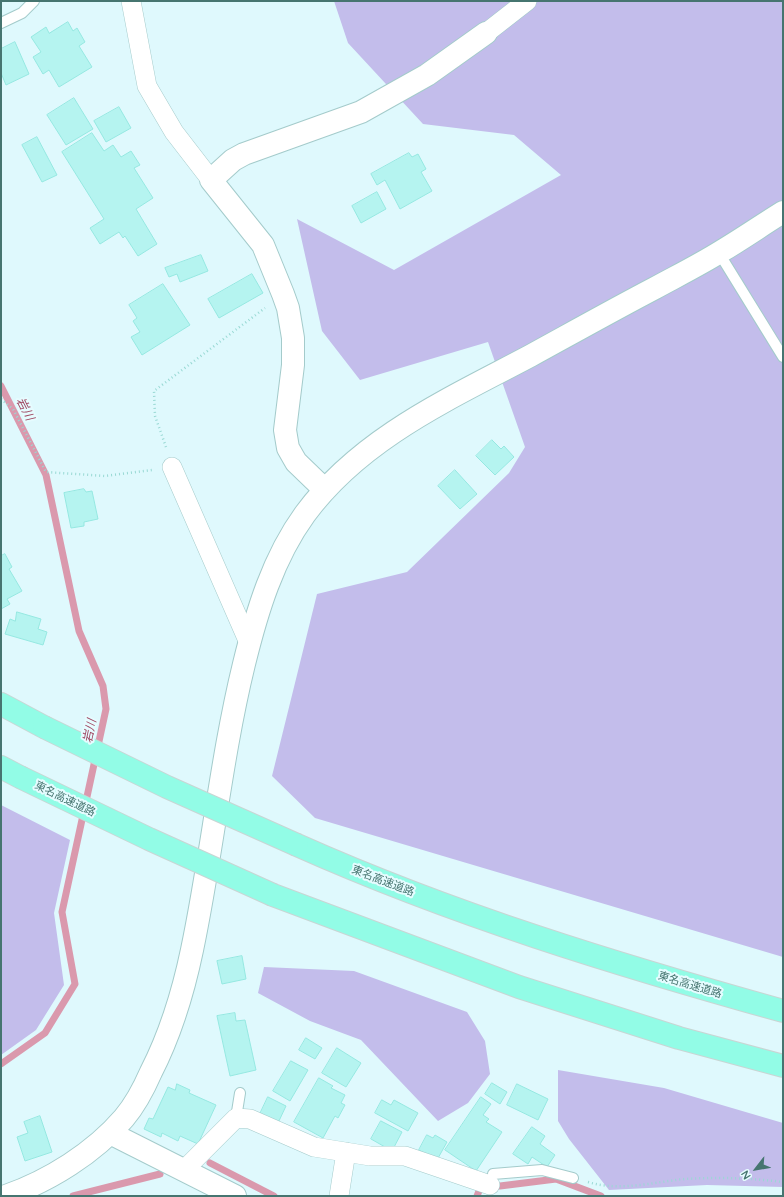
<!DOCTYPE html>
<html>
<head>
<meta charset="utf-8">
<style>
  body { margin:0 }
  #map { position:relative; width:784px; height:1197px; overflow:hidden; background:#dff9fd; font-family:Quicksand,sans-serif }
  canvas { display:block }
  .frame { position:absolute; inset:0; border:2px solid #467570; pointer-events:none }
  .north { position:absolute; left:736px; top:1149px; width:40px; height:40px; -webkit-text-stroke:3px #e6fcff; paint-order:stroke; rotate:239deg; font-size:11px; font-weight:700; line-height:16px; text-align:center; color:#467570 }
  .north::after { content:''; display:block; margin:auto; width:14px; height:18px; background:#467570; clip-path:polygon(50% 0,100% 100%,50% 72%,0 100%) }
</style>
</head>
<body>
<div id="map">
<canvas width="784" height="1197"></canvas>
<div class="frame"></div>
<div class="north">N</div>
</div>
<script>
const g = document.querySelector('canvas').getContext('2d');
g.lineJoin = 'round';
function fill(path, color) {
  g.fillStyle = color;
  g.fill(path, 'evenodd');
}
function stroke(path, color, width, dash) {
  g.strokeStyle = color;
  g.lineWidth = width;
  g.lineCap = dash ? 'butt' : 'round';
  g.setLineDash(dash || []);
  g.stroke(path);
}
function drawText(font, color, halo, rows, align = 'center') {
  g.font = font + ' Quicksand,"Noto Sans JP",sans-serif';
  g.lineWidth = 4;
  g.setLineDash([]);
  g.textBaseline = 'middle';
  g.strokeStyle = halo;
  g.fillStyle = color;
  for (const [text, x, y, turn = 0] of rows) {
    g.save();
    g.translate(x, y);
    g.rotate((+turn || 0) * Math.PI / 180);
    g.textAlign = isNaN(turn) ? turn : align;
    if (halo) g.strokeText(text, 0, 0);
    g.fillText(text, 0, 0);
    g.restore();
  }
}
const green = new Path2D(`
  M334 1H783V957L315 818 272 776 317 594 407 572 509 473 525 447 488 342 360 380 322 331 297 219 394 270 561 175 514 135 423 124 348 43Z
  M1 805 70 840 54 913 64 985 36 1030 1 1055Z
  M264 967 354 971 467 1012 485 1041 490 1074 468 1103 438 1121 361 1040 310 1021 258 993Z
  M558 1070 664 1088 783 1123V1187L707 1185 609 1190 569 1139 558 1121Z`);
const stream = new Path2D(`
  M1 386 46 475 79 631 103 686 106 709 62 912 75 984 45 1033 1 1064
  M210 1163 274 1196
  M500 1186 556 1179 601 1196
  M73 1196 160 1174
  M477 1196 479 1191`);
const building = new Path2D(`
  M68 22 73 31 77 28 85 42 79 46 92 67 59 87 49 70 43 74 33 57 41 52 31 37 46 27 49 33Z
  M15 42 29 74 6 85 1 73V49Z
  M74 98 93 129 66 145 47 115Z
  M119 107 131 128 106 142 94 121Z
  M92 133 104 151 113 145 121 157 131 151 140 165 134 168 153 198 136 209 157 244 138 256 125 236 123 238 119 232 100 244 90 228 104 219 62 152Z
  M37 137 57 175 42 182 22 145Z
  M409 153 412 157 418 154 426 169 421 172 432 191 400 209 385 180 377 185 371 174Z
  M377 192 386 209 361 223 352 206Z
  M201 255 208 271 180 282 177 274 169 277 165 268Z
  M252 274 263 293 219 318 208 299Z
  M163 284 190 325 142 355 131 337 140 332 133 321 137 318 129 305Z
  M492 440 501 449 504 446 514 457 495 475 476 456Z
  M455 470 477 494 460 509 438 486Z
  M84 489 86 492 92 491 98 519 84 522V526L71 528 64 493Z
  M5 554 12 567 9 569 22 591 7 599 10 604 1 609V556Z
  M17 612 41 619 38 629 47 632 43 645 5 634 10 619 15 621Z
  M242 956 246 979 222 984 217 961Z
  M235 1013 236 1021 245 1020 256 1070 230 1076 217 1016Z
  M306 1038 322 1048 315 1059 299 1050Z
  M337 1048 361 1063 346 1087 322 1073Z
  M291 1061 308 1070 290 1101 273 1091Z
  M319 1078 333 1086 331 1088 345 1095 341 1103 345 1105 338 1118 335 1116 323 1138 294 1122Z
  M492 1083 507 1092 500 1104 485 1094Z
  M177 1084 190 1090 189 1093 216 1105 198 1144 180 1136 178 1141 162 1133 161 1137 144 1129 149 1118 153 1119 168 1087 175 1090Z
  M517 1084 548 1099 538 1120 507 1105Z
  M268 1097 286 1106 278 1123 260 1114Z
  M481 1097 491 1104 483 1115 489 1119 486 1122 502 1132 476 1171 445 1150Z
  M382 1100 391 1105 394 1100 418 1113 408 1131 375 1113Z
  M40 1116 52 1152 25 1161 17 1137 28 1133 24 1122Z
  M381 1121 402 1132 392 1151 371 1139Z
  M532 1127 545 1136 540 1144 555 1155 547 1167 532 1157 528 1164 513 1154Z
  M427 1135 433 1138 435 1135 447 1142 437 1160 419 1150Z`);
const path = new Path2D(`
  M1 399 13 409 46 472 105 476 152 470
  M166 447 155 416 154 391 265 308
  M588 1182C621 1192 653 1182 685 1179 718 1177 750 1178 783 1182`);
const service = new Path2D(`
  M1 23 22 13 34 1
  M719 253 783 357
  M236 1118 240 1093
  M493 1174 542 1170 573 1178`);
const minor = new Path2D(`
  M131 1 147 86 174 132 211 180
  M486 33 527 1
  M172 467 249 643
  M184 1170 236 1118 250 1119 314 1147 370 1156H405L490 1185
  M339 1196 346 1152`);
const tertiary = new Path2D(`
  M325 490 296 462 288 448 285 430 293 365V338L288 308 283 294 263 245 211 180 233 160 244 154 361 112 427 75 486 33
  M110 1133 235 1196
  M6 1196C49 1181 94 1153 124 1118 135 1105 144 1088 151 1072 171 1033 183 993 192 950 212 855 221 758 244 664 257 611 273 558 305 514 361 438 449 399 530 356 572 333 613 310 655 288 677 276 699 265 720 252 742 239 762 225 783 212`);
const motorway = new Path2D(`
  M1 704 44 727
  M1 767 20 777
  M297 845C454 915 618 965 783 1011
  M273 895 519 987 679 1038 783 1066`);
const motorwayBridge = new Path2D(`
  M44 727 167 787 297 845
  M20 777 149 839 273 895`);
const streetNames = [
  ["東名高速道路",65,799,26],
  ["東名高速道路",383,881,21],
  ["東名高速道路",690,985,17]
];
const waterNames = [
  ["岩川",25,409,63],
  ["岩川",90,731,-78]
];
fill(green, '#c3bdeb');
stroke(stream, '#da99ad', 7);
fill(building, '#b5f4f0');
stroke(building, '#95e8e1', 1);
stroke(service, '#a4cbcb', 12);
stroke(minor, '#a4cbcb', 20);
stroke(tertiary, '#a4cbcb', 24);
stroke(motorway, '#c8d6d4', 24);
stroke(path, '#99d9d4', 2.5, [1, 3]);
stroke(service, '#fff', 10);
stroke(minor, '#fff', 19);
stroke(tertiary, '#fff', 22);
stroke(motorway, '#92fce6', 22);
stroke(motorwayBridge, '#c8d6d4', 24, []);
stroke(motorwayBridge, '#92fce6', 22);
drawText('11px', '#467570', '#e6fcff', streetNames);
drawText('italic 12px', '#9f4661', '#e6fcff', waterNames);
</script>
</body>
</html>
